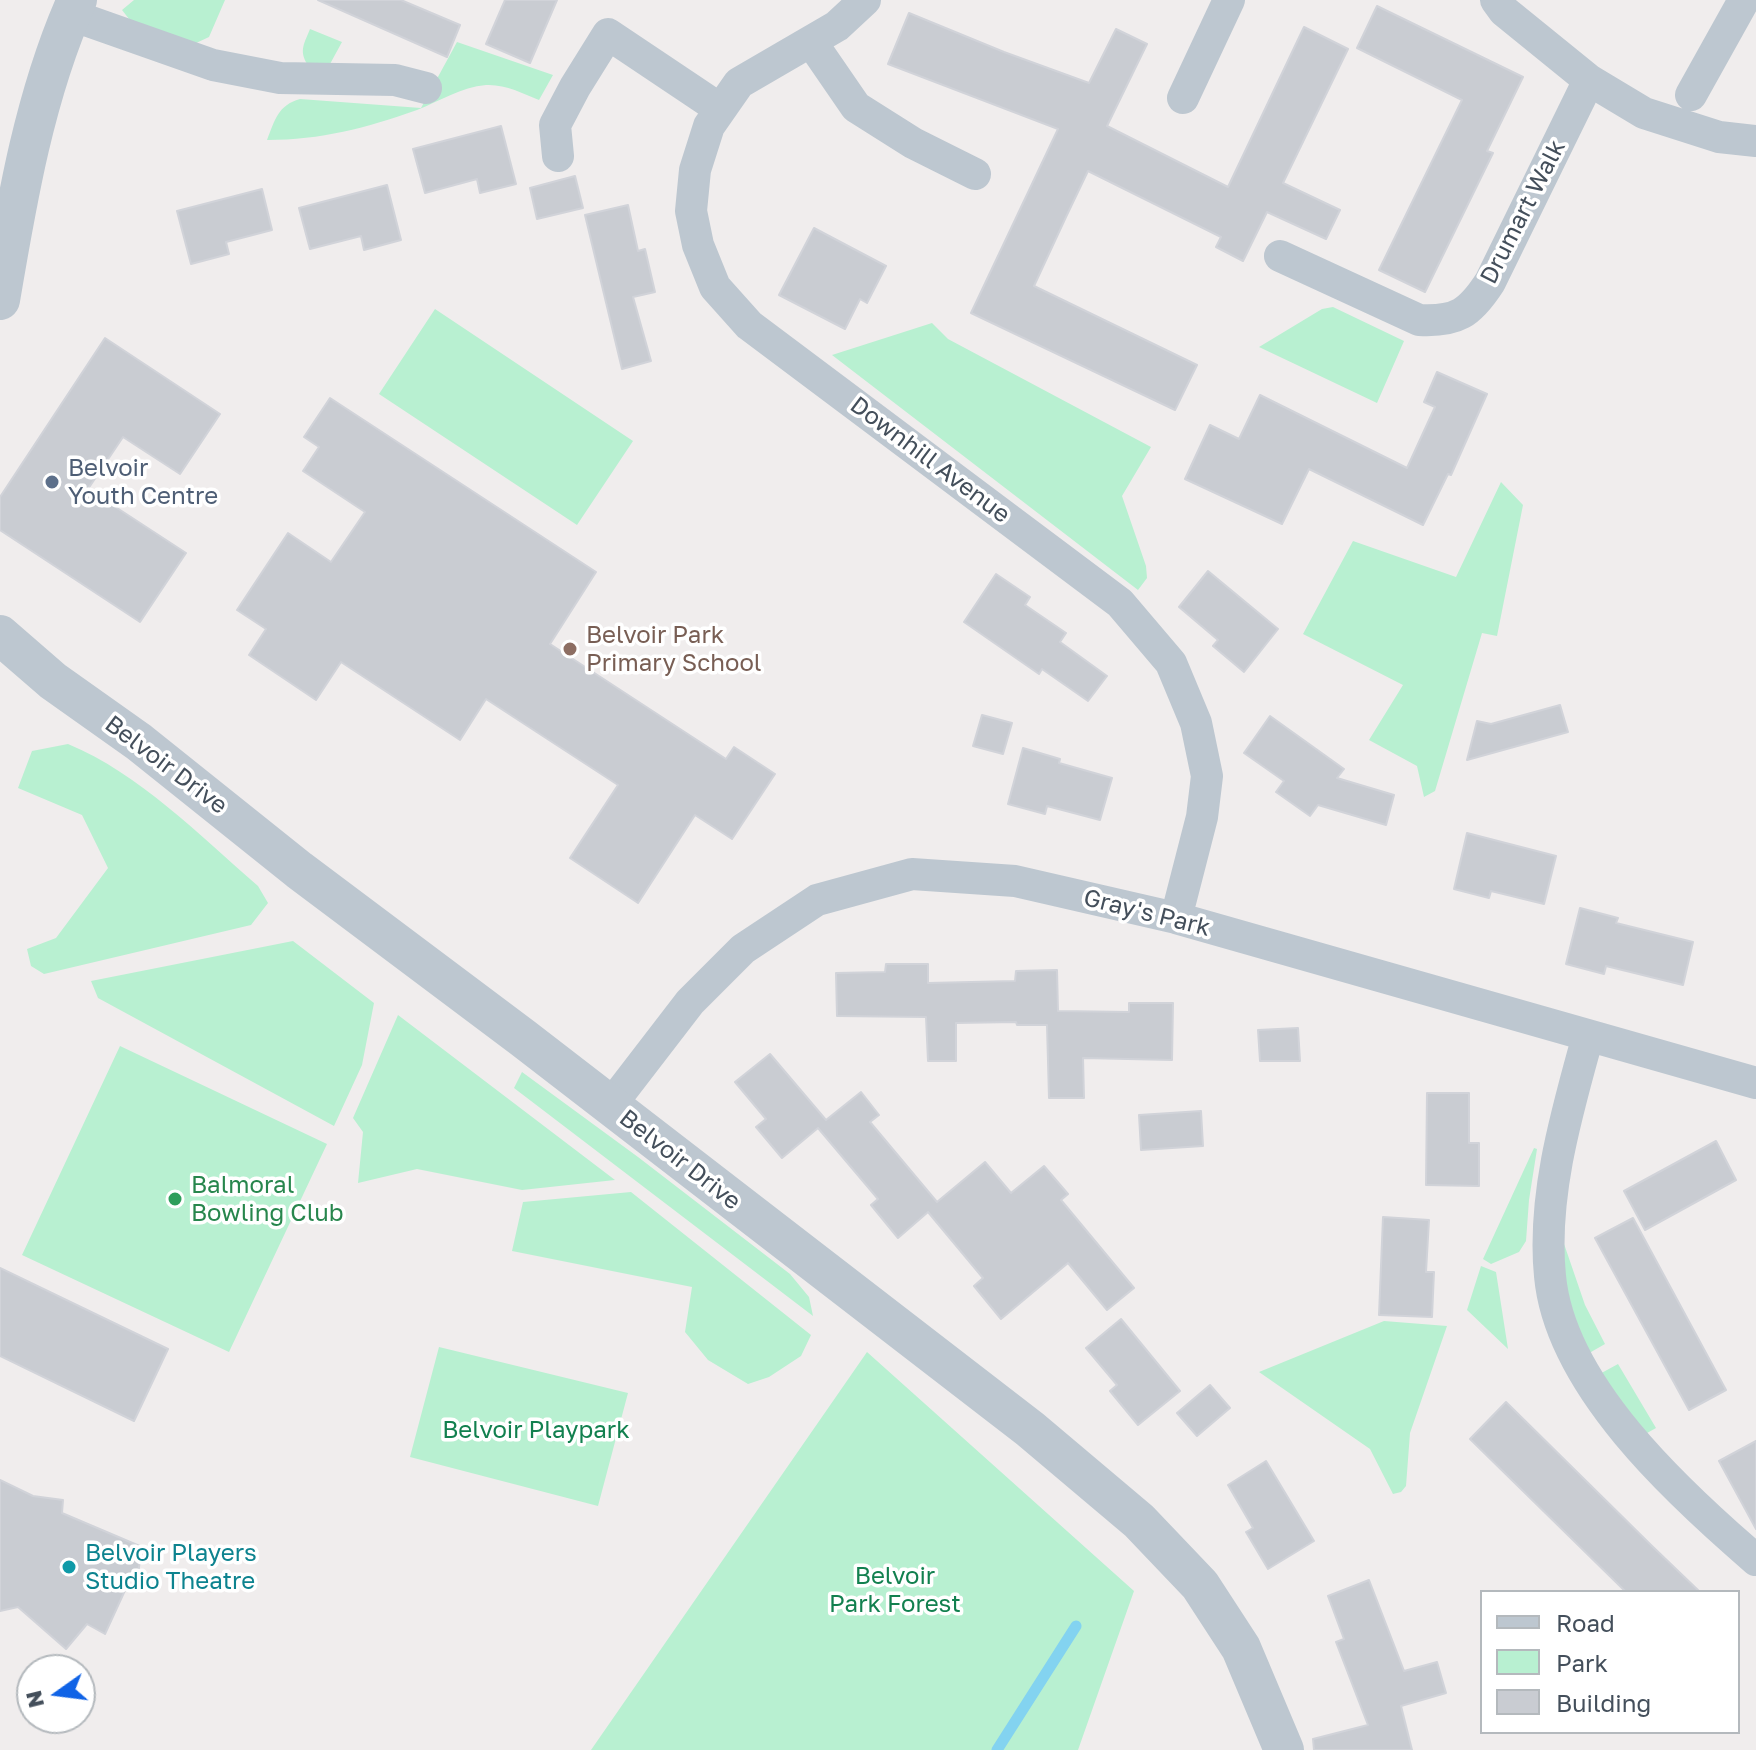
<!DOCTYPE html>
<html>
<head>
<meta charset="utf-8">
<style>
  body { margin:0 }
  #map { position:relative; width:1756px; height:1750px; overflow:hidden; background:#f0eded; font-family:"Golos Text",sans-serif }
  canvas { display:block }
  .legend { position:absolute; left:1480px; top:1590px; width:260px; height:144px; box-sizing:border-box; background:#fff; border:2px solid #b4b9bd; margin:0; padding:10px 14px; list-style:none; font-size:24px; color:#444f5b }
  .legend li { display:flex; align-items:center; gap:16px; height:40px }
  .legend b { width:40px; border:2px solid #b4b9bd }
  .north { position:absolute; left:16px; top:1654px; width:80px; height:80px; box-sizing:border-box; background:#fff; border:2px solid #b4b9bd; border-radius:50%; rotate:256deg; font-size:22px; font-weight:700; line-height:32px; text-align:center; color:#444f5b }
  .north::after { content:''; display:block; margin:auto; width:28px; height:36px; background:#1063e6; clip-path:polygon(50% 0,100% 100%,50% 72%,0 100%) }
</style>
</head>
<body>
<div id="map">
<canvas width="1756" height="1750"></canvas>
<ul class="legend">
<li><b style="height:10px;background:#bdc7d0"></b>Road</li>
<li><b style="height:22px;background:#b8f0d1"></b>Park</li>
<li><b style="height:22px;background:#c9ccd2"></b>Building</li>
</ul>
<div class="north">N</div>
</div>
<script>
const g = document.querySelector('canvas').getContext('2d');
g.lineJoin = 'round';
function fill(path, color) {
  g.fillStyle = color;
  g.fill(path, 'evenodd');
}
function stroke(path, color, width, dash) {
  g.strokeStyle = color;
  g.lineWidth = width;
  g.lineCap = dash ? 'butt' : 'round';
  g.setLineDash(dash || []);
  g.stroke(path);
}
function drawText(font, color, halo, rows, align = 'center') {
  g.font = font + ' "Golos Text",sans-serif';
  g.lineWidth = 7;
  g.setLineDash([]);
  g.textBaseline = 'middle';
  g.strokeStyle = halo;
  g.fillStyle = color;
  for (const [text, x, y, turn = 0] of rows) {
    g.save();
    g.translate(x, y);
    g.rotate((+turn || 0) * Math.PI / 180);
    g.textAlign = isNaN(turn) ? turn : align;
    if (halo) g.strokeText(text, 0, 0);
    g.fillText(text, 0, 0);
    g.restore();
  }
}
const green = new Path2D(`
  M134 0H225L209 37 194 44 133 24 122 10Z
  M310 29 342 42 330 64 308 65C298 51 305 42 310 29Z
  M457 42 553 75 539 100C522 93 505 84 486 85 461 87 440 101 417 110 366 128 321 140 267 140 275 120 278 105 300 99L421 108Z
  M1333 307 1404 341 1377 403 1259 347 1322 309Z
  M435 309 633 441 577 525 379 394Z
  M932 323 948 339 1151 447 1122 496 1146 566 1147 578 1138 590 832 355Z
  M1501 482 1523 505 1497 636 1482 633 1435 791 1424 797 1417 766 1369 740 1403 685 1303 634 1353 541 1456 577Z
  M68 744C140 774 199 835 258 886L268 903 251 925 44 974 31 966 27 949 56 938 108 868 82 815 18 788 32 751Z
  M293 941 374 1003 362 1065 334 1126 98 998 91 981Z
  M398 1015 615 1180 522 1190 417 1169 358 1183 363 1132 353 1118Z
  M120 1046 327 1144 229 1352 22 1255Z
  M522 1072 638 1157 790 1274 809 1297 813 1316 514 1088Z
  M1534 1148 1537 1149 1529 1200 1526 1241 1519 1252 1491 1264 1483 1259Z
  M631 1192 811 1335 801 1356 769 1377 748 1384 708 1360 685 1332 692 1287 512 1251 523 1202Z
  M1562 1238 1585 1305 1605 1344 1584 1356 1566 1311Z
  M1481 1266 1496 1272 1508 1349 1467 1310Z
  M1384 1321 1447 1326 1410 1433 1406 1486 1401 1492 1393 1494 1370 1449 1259 1372Z
  M439 1347 628 1393 598 1506 410 1457Z
  M867 1352 1134 1591 1078 1750H591Z
  M1618 1364 1656 1428 1640 1437 1596 1376Z`);
const stream = new Path2D(`
  M997 1750 1076 1626`);
const building = new Path2D(`
  M318 0H401L460 25 447 57Z
  M505 0H557L530 63 486 44Z
  M1377 6 1523 77 1487 151 1493 153 1425 292 1379 270 1462 100 1357 48Z
  M909 13 1004 52 1089 83 1116 29 1147 44 1107 126 1228 187 1304 27 1348 49 1283 183 1340 210 1326 239 1267 212 1243 261 1216 247 1221 237 1088 171 1066 217 1034 286 1197 365 1175 410 971 313 1058 129 888 64Z
  M501 126 516 184 480 193 477 179 425 193 413 149Z
  M575 176 583 208 537 219 530 188Z
  M387 185 401 240 364 250 361 236 310 249 299 208Z
  M262 189 272 230 226 242 229 254 191 264 177 211Z
  M628 205 638 251 645 249 655 292 633 297 651 361 622 369 585 215Z
  M814 228 886 266 867 303 860 299 845 329 779 295Z
  M105 338 220 414 180 474 123 437 88 489 186 553 140 622 0 530V497Z
  M1437 372 1487 394 1451 475 1448 474 1423 525 1309 469 1282 524 1185 479 1210 425 1239 439 1260 395 1407 468 1435 407 1424 402Z
  M330 398 596 572 550 644 726 759 734 747 775 774 732 839 695 815 638 903 570 858 618 785 486 699 460 740 341 662 316 700 249 655 266 629 237 610 288 533 331 562 365 512 303 471 319 447 304 437Z
  M1208 571 1278 629 1244 672 1213 646 1218 640 1179 607Z
  M996 574 1030 597 1025 605 1066 633 1060 642 1107 676 1088 701 1042 669 1039 674 964 622Z
  M1560 705 1568 732 1467 760 1477 721 1491 724Z
  M982 715 1012 723 1003 754 973 746Z
  M1270 716 1344 769 1337 778 1394 795 1386 825 1318 805 1310 816 1276 792 1284 781 1244 753Z
  M1023 748 1060 759 1059 763 1112 778 1100 820 1047 806 1045 814 1008 804Z
  M1467 833 1556 856 1544 904 1491 891 1489 898 1454 889Z
  M1580 908 1618 918 1616 923 1693 942 1683 985 1606 966 1604 974 1566 964Z
  M886 964H928V983L1015 981 1016 971 1057 970 1058 1011 1129 1012V1003H1173L1172 1060 1083 1058 1084 1098H1049L1047 1025H1017L1016 1022 956 1023V1061H928L926 1017 837 1016 836 973 885 972Z
  M1298 1028 1300 1061H1260L1258 1030Z
  M770 1054 826 1120 861 1092 879 1115 870 1122 937 1202 985 1162 1011 1193 1044 1166 1068 1194 1061 1200 1134 1288 1107 1310 1068 1263 1001 1319 974 1286 983 1278 928 1212 898 1238 871 1205 878 1199 818 1128 782 1158 756 1127 766 1119 735 1082Z
  M1427 1093H1469V1143H1479V1186L1426 1185Z
  M1201 1111 1203 1146 1141 1150 1139 1115Z
  M1716 1141 1736 1180 1645 1230 1624 1191Z
  M1383 1217 1429 1220 1426 1272H1434L1432 1317 1379 1315Z
  M1633 1218 1726 1390 1689 1410 1595 1238Z
  M0 1268 168 1349 134 1421 0 1356Z
  M1121 1319 1180 1391 1138 1425 1110 1391 1117 1385 1086 1348Z
  M1210 1385 1230 1408 1197 1436 1177 1413Z
  M1506 1402 1652 1546 1700 1592H1626L1470 1439Z
  M1756 1441V1529L1719 1461Z
  M1266 1461 1314 1541 1268 1569 1246 1532 1253 1528 1228 1485Z
  M0 1480 33 1496 63 1500 62 1513 142 1547 136 1587 127 1586 105 1634 87 1624 66 1649 18 1607 0 1611Z
  M1369 1580 1404 1671 1437 1662 1446 1693 1401 1706 1412 1750H1314L1313 1739 1368 1725 1336 1642 1344 1639 1328 1596Z`);
const minor = new Path2D(`
  M865 0 837 26 739 83 709 126 695 170 691 211 698 245 715 287 749 325 1120 603 1171 663 1196 723 1207 776 1202 817 1176 918
  M71 15 213 65 280 78 395 80 426 88
  M812 43 856 107 913 143 975 174
  M1589 80 1644 113 1719 137 1756 141
  M1691 95 1744 0
  M1183 98 1229 0
  M558 156 555 125 575 87 608 34 720 109
  M1280 256 1419 320C1457 322 1470 313 1490 282L1589 80 1504 11 1496 0
  M1588 1036C1567 1112 1542 1196 1550 1276 1560 1385 1677 1492 1756 1560
  M610 1106 690 1002 743 949 817 900 912 874 1015 881 1176 918 1756 1083`);
const tertiary = new Path2D(`
  M0 300C17 199 35 94 77 0
  M0 635 53 681 139 742 299 870 523 1038 1030 1429 1139 1521 1200 1585 1241 1648 1284 1750`);
const markers = [
  [52,482,8,"#5c6f8a"],
  [570,649,8,"#8d6e63"],
  [175,1199,8,"#2e9e5b"],
  [69,1567,8,"#0f9aa8"]
];
const streetNames = [
  ["Drumart Walk",1523,212,-63],
  ["Downhill Avenue",930,460,37],
  ["Belvoir Drive",166,765,37],
  ["Gray's Park",1147,913,14],
  ["Belvoir Drive",680,1160,38]
];
const serviceNames = [
  ["Belvoir",68,468],
  ["Youth Centre",68,496]
];
const educationNames = [
  ["Belvoir Park",586,635],
  ["Primary School",586,663]
];
const leisureNames = [
  ["Balmoral",191,1185],
  ["Bowling Club",191,1213]
];
const parkNames = [
  ["Belvoir Playpark",536,1430],
  ["Belvoir",895,1576],
  ["Park Forest",895,1604]
];
const cultureNames = [
  ["Belvoir Players",85,1553],
  ["Studio Theatre",85,1581]
];
fill(green, '#b8f0d1');
stroke(stream, '#83d3f0', 11);
fill(building, '#c9ccd2');
stroke(building, '#d1d3d9', 2);
stroke(minor, '#bdc7d0', 32);
stroke(tertiary, '#bdc7d0', 40);
for (const [x, y, r, color] of markers) {
  const dot = new Path2D();
  dot.arc(x, y, r, 0, 2 * Math.PI);
  g.fillStyle = color;
  g.fill(dot);
  stroke(dot, '#fff', 3);
}
drawText('24px', '#444f5b', '#fff', streetNames);
drawText('24px', '#4e5e75', '#fff', serviceNames, 'left');
drawText('24px', '#785e54', '#fff', educationNames, 'left');
drawText('24px', '#27864d', '#fff', leisureNames, 'left');
drawText('24px', '#12804f', '#fff', parkNames);
drawText('24px', '#0d838f', '#fff', cultureNames, 'left');
</script>
</body>
</html>
